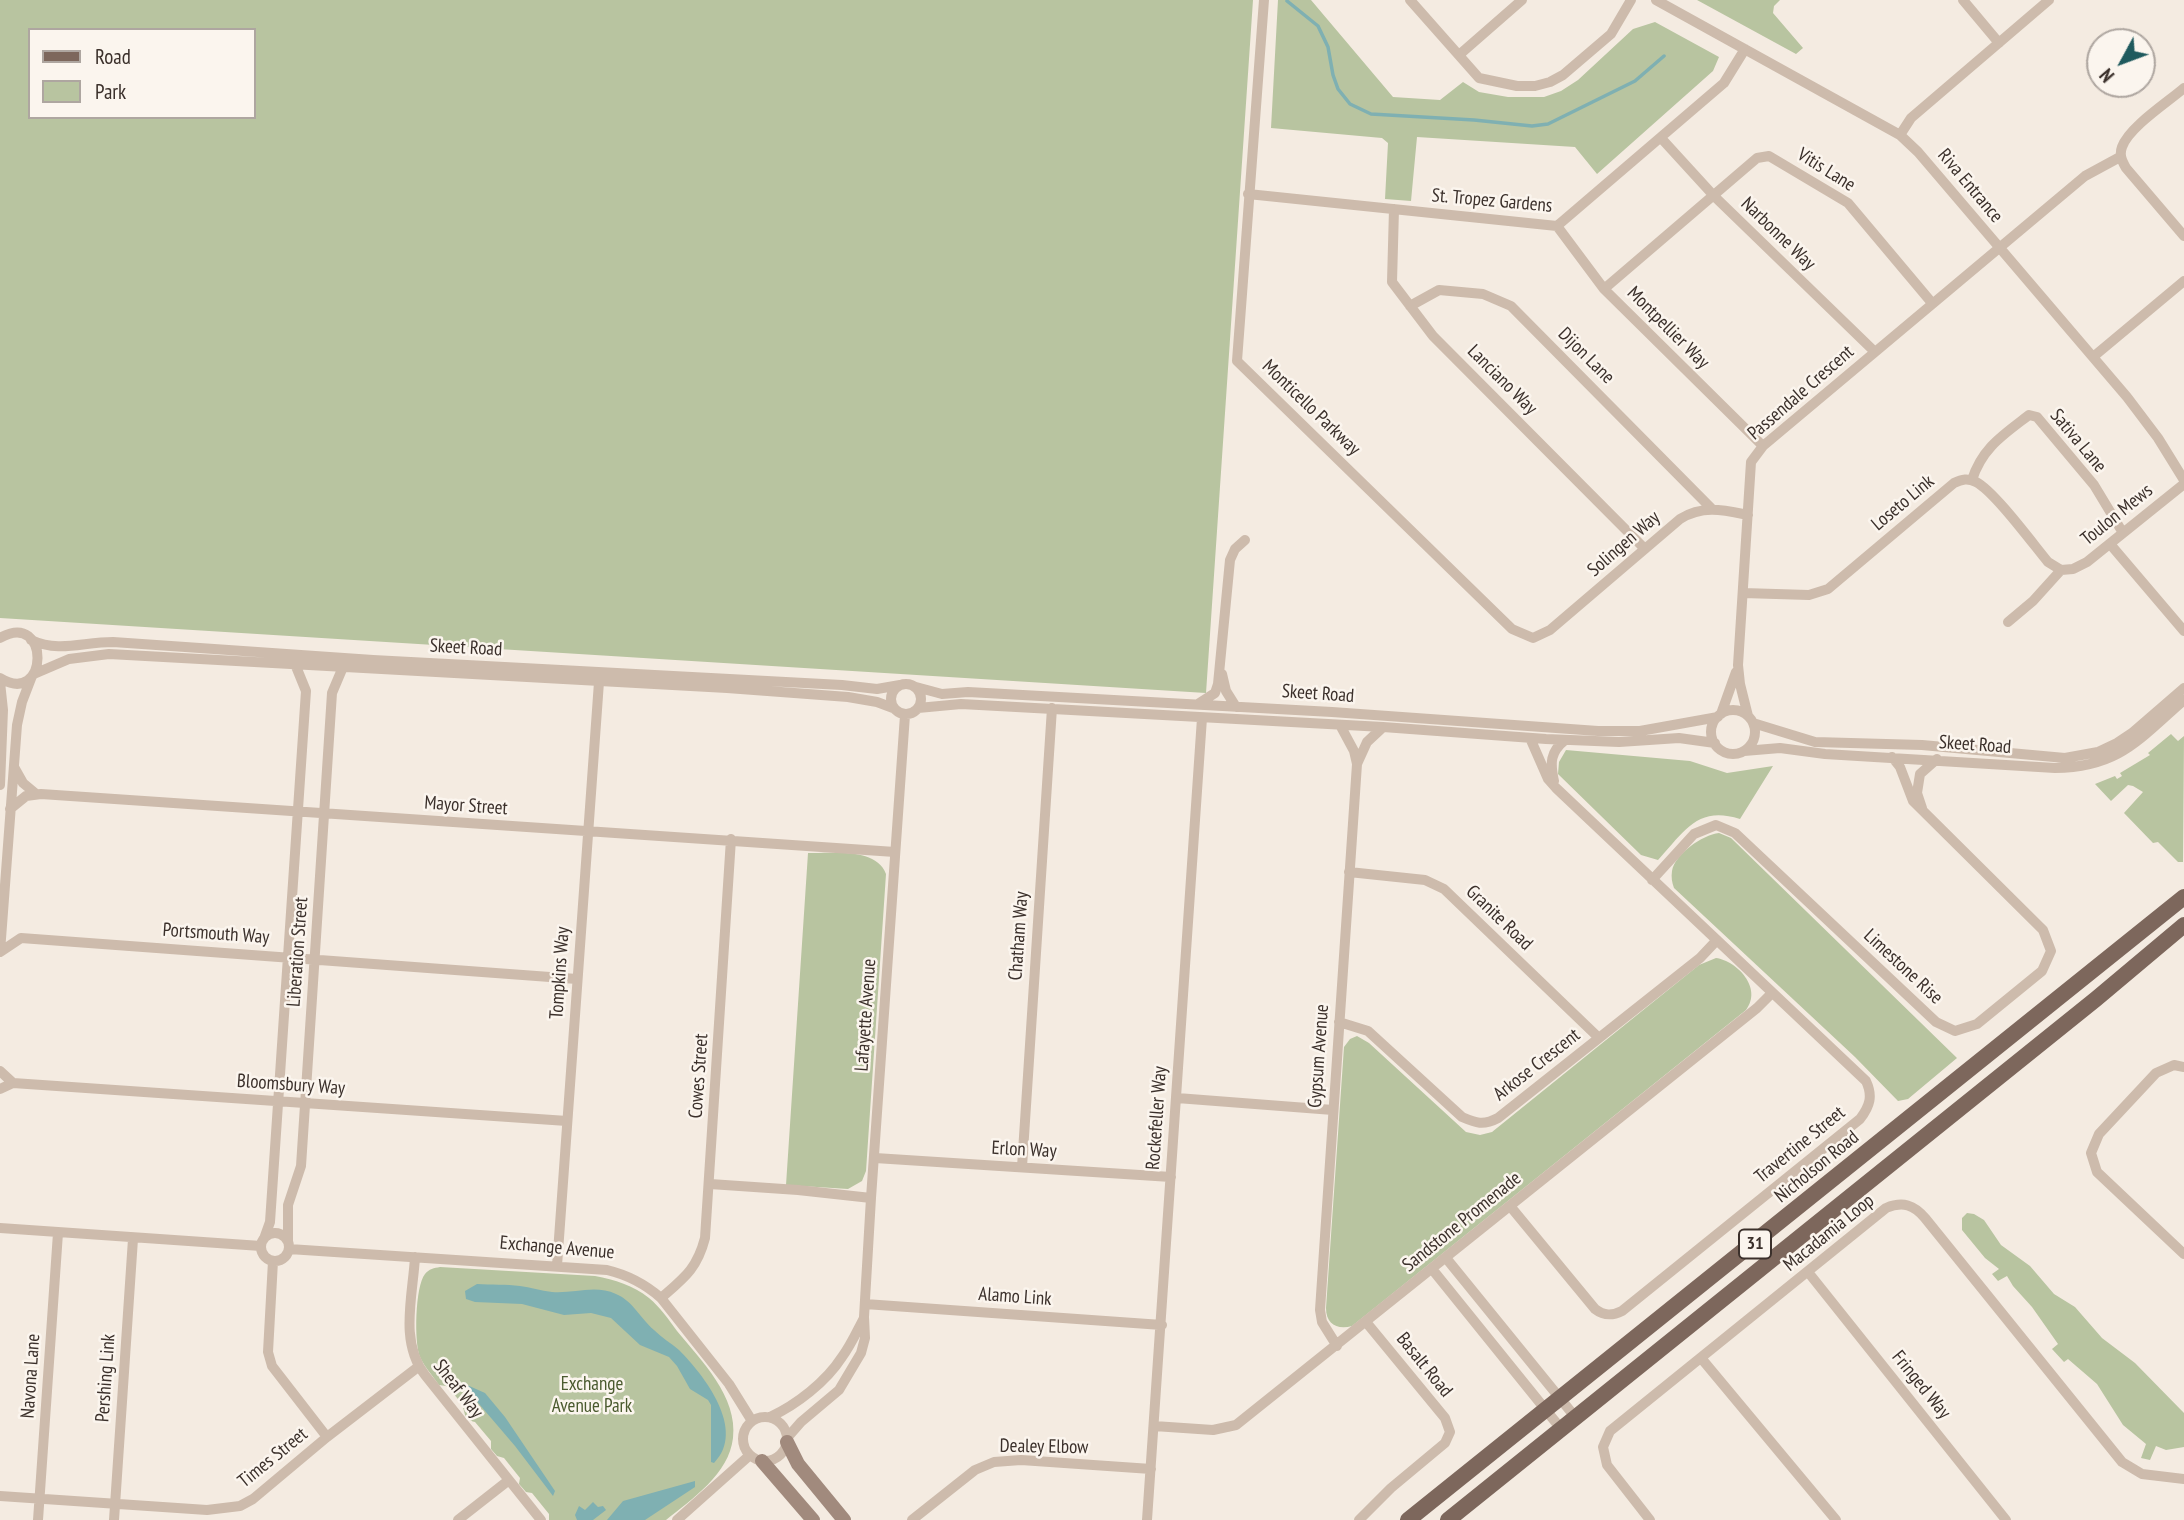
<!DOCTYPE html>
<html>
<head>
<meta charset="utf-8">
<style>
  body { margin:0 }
  #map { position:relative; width:2184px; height:1520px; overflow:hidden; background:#f4ebe1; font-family:"PT Sans Narrow",sans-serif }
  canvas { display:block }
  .legend { position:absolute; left:28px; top:28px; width:228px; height:91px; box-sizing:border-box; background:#fbf5ee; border:2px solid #aea6a0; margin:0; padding:9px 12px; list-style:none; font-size:21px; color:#3b302b }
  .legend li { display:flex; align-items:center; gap:14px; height:35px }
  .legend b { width:35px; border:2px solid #aea6a0 }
  .north { position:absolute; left:2086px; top:28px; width:70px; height:70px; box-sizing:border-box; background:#fbf5ee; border:2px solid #aea6a0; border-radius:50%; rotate:229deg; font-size:19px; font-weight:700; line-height:28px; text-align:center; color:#3b302b }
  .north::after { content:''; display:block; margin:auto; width:24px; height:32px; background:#1f5a5e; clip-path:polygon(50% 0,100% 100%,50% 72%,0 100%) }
</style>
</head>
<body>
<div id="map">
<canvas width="2184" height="1520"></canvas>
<ul class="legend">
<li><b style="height:9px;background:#7d675c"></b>Road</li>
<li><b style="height:19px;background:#b8c4a0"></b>Park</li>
</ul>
<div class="north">N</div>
</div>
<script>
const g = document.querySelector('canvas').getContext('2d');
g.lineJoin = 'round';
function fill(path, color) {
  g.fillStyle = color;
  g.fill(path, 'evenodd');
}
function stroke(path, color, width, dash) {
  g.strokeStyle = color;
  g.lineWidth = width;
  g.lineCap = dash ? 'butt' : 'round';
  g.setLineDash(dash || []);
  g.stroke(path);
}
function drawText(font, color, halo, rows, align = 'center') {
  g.font = font + ' "PT Sans Narrow",sans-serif';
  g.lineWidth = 5;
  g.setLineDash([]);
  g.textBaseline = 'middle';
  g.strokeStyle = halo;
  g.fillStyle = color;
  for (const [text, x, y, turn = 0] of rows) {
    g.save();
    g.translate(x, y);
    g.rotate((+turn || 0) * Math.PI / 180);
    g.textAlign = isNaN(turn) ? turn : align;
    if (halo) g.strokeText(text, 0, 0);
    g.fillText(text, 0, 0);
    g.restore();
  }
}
const green = new Path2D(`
  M0 0H1253L1206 693 0 618ZM30 30H254V117H30Z
  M1278 0H1311L1393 97 1440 100 1463 82 1479 92 1508 97H1544L1561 91 1578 80 1633 29 1655 22 1719 57 1713 71 1597 174 1575 147 1417 137 1411 201 1385 199 1388 143 1382 138 1271 128Z
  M1697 0H1780L1774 6 1773 13 1803 48 1796 54Z
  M2171 734 2178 741 2184 736 2183 862H2178L2158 842 2153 843 2124 813 2143 792 2133 786 2128 785 2111 801 2095 784 2115 776 2117 779 2122 776 2120 773 2150 755 2148 753Z
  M1566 750 1690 761 1727 773 1773 766 1740 819C1697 805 1684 832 1658 860L1641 855 1558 774 1559 762Z
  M1719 833 1731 838 1957 1058 1908 1099 1898 1101 1855 1057 1674 888C1672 883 1671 877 1672 871 1675 854 1702 835 1719 833Z
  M808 853C832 854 876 847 886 874L866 1171 862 1181 848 1189 786 1185Z
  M1716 958C1737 961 1763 988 1746 1010L1352 1326C1337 1330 1326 1324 1326 1308L1344 1047 1350 1039 1357 1036 1369 1043 1466 1132 1480 1135 1492 1132 1699 965Z
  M1967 1213 1974 1214 1984 1220 2001 1245 2030 1266 2054 1294 2075 1307 2102 1338 2135 1363 2184 1413V1447L2166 1450 2156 1446 2150 1460 2141 1458 2146 1444 2123 1425 2097 1384 2068 1359 2064 1362 2052 1349 2058 1344 2032 1307 2013 1286 2007 1276 1998 1281 1992 1274 1999 1269 1985 1258 1962 1230V1218Z
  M440 1267 595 1276C615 1280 633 1285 649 1298 660 1307 669 1320 677 1331 701 1360 738 1397 733 1438 729 1474 692 1499 666 1520H549V1514L532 1493 526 1492 519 1484 520 1478 504 1458 497 1456 491 1449V1441L475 1422C463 1419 466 1414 462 1405 458 1398 451 1391 446 1386L439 1385C433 1376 425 1368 420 1357 414 1343 415 1286 425 1274 429 1269 434 1268 440 1267Z`);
const water = new Path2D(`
  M477 1284C491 1285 506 1284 520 1286 530 1287 541 1291 552 1292 573 1294 595 1284 616 1294 633 1301 640 1318 654 1330 662 1338 671 1343 679 1350 704 1375 747 1430 714 1463L711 1462V1405L708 1400 690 1389 677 1366 669 1357 640 1345 611 1318 591 1313 564 1315 522 1304 475 1302 466 1299 465 1291Z
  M467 1385 485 1393 505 1417 555 1491 553 1496 515 1446 468 1391Z
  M695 1481V1487L645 1520H607L623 1501Z
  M593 1502 598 1507 603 1506 606 1510 593 1520H577L575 1515 579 1506 585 1510Z`);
const stream = new Path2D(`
  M1287 1 1318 26 1328 47 1333 75 1338 89 1350 104 1371 114 1474 120 1532 126 1548 124 1635 81 1664 56`);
const street = new Path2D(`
  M1264 0 1237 361 1512 629 1533 638 1550 630 1680 519C1703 505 1723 510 1748 515
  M1410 0 1479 78 1517 86H1535L1550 82 1563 75 1611 34 1631 0
  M1656 0 1900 135 1918 152 2127 397 2158 438 2184 480
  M1963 0 1999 43
  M1459 55 1522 0
  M2184 88C2168 102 2129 127 2122 147 2119 155 2122 161 2126 168L2184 236
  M1900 135 1911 118 2049 0
  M1661 138 1714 196 1875 352
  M1248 194 1557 226 1724 83 1745 49
  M1394 209 1392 282 1433 336 1645 549
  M1557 226 1604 289 1763 446
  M1604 289 1757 158 1769 156 1848 203 1932 303
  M1410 306 1439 290 1483 294 1511 306 1711 508
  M2093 357 2184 281
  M1972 480C1982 448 2003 435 2029 415L2037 417 2094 485 2123 533
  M2110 544 2184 631
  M1743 593 1809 595 1828 589 1954 483C1962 479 1968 478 1976 482 1994 491 2033 544 2048 562L2061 570
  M2008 622 2033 601 2061 570 2073 569 2087 562 2184 484
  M0 638C51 609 49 708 0 678
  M31 640C60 653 82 642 113 642L373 660 842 685 877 689 900 685
  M34 674 69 659 109 654 727 688 848 697 877 702 893 708
  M1222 674 1226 691 1236 707
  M0 682 3 710 0 785
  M891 699a15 15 0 1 1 30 0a15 15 0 1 1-30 0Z
  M916 687 942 694 968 692 1332 712 1598 731H1640L1718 717
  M1198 704 1215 693 1218 684 1230 560 1235 549 1245 540
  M918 708 961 704 1383 727 1546 739 1619 742 1679 738 1715 743
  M1711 732a22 22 0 1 1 44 0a22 22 0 1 1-44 0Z
  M1721 714 1736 672
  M1748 716 1740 684 1738 665 1751 462 1763 446 2085 176 2120 157
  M1753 723 1815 742 1922 745 2065 758 2098 752 2117 743 2132 733 2184 688
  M1744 751 1780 748 1825 754 2055 768C2119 767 2138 740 2184 700
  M1357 764 1367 742 1382 728
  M14 767 23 783 35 793
  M1554 781C1550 763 1550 752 1565 740
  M1922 808 1917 793 1920 774 1937 759
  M10 809 26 796 41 794 895 852
  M1349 872 1425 880 1444 889 1599 1038
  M1652 880 1694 834 1716 825 1735 833 1936 1022 1955 1031 1977 1024 2042 971 2051 951 2043 930 1913 801 1900 767 1892 757
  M0 952 21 938 577 979
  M0 952 17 725 22 702 32 676
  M1339 1022 1368 1031 1462 1117C1476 1123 1483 1126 1498 1118L1700 958 1717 940
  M2184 1067 2174 1065 2156 1073 2099 1134 2091 1153 2097 1172 2184 1254
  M0 1071 13 1083 0 1089
  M13 1083 567 1121
  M1177 1098 1333 1110
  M875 1158 1171 1177
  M1022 1167 1052 708
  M710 1184 798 1190 871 1198
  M1510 1206 1595 1309C1604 1316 1612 1316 1622 1311L1860 1119C1870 1106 1873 1096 1866 1081L1556 788 1548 779 1530 738
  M0 1228 261 1246
  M261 1247a14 14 0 1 1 28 0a14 14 0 1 1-28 0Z
  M265 1236 270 1222 306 691 295 664
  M288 1240V1205L301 1166 332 693 343 667
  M289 1249 607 1270C628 1275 644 1283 661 1298L729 1384 752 1421
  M415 1257C413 1295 399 1342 425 1375L541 1520
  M1446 1258 1576 1418
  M273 1261 268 1352 272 1366 327 1437
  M557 1266 599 682
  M1432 1269 1562 1430
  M1808 1272 2006 1520
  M661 1298C684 1278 697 1269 705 1238L731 839
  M865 1304 1162 1325
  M1337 1346 1322 1322 1320 1310 1357 764 1354 751 1340 725
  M1701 1358 1836 1520
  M743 1439a22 22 0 1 1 44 0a22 22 0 1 1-44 0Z
  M770 1417C796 1405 826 1382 842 1357 851 1345 857 1331 864 1318
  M1154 1426 1213 1430 1236 1425 1757 1008 1772 993
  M787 1438 801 1422 839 1390 861 1353 865 1338 864 1317 871 1198 905 715
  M0 1496 207 1510 240 1506 253 1499 327 1437 418 1367
  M38 1520 58 1233
  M114 1520 133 1239
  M458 1520 509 1480
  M677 1520 750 1455
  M912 1520 975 1470 994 1462 1021 1460 1151 1469
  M1147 1520 1202 718
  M1359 1520 1391 1488 1445 1443 1450 1432 1445 1418 1366 1322
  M1650 1520 1607 1465 1603 1447 1610 1431 1886 1208C1903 1201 1914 1205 1925 1218L2122 1462 2142 1474 2184 1479`);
const secondary = new Path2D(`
  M787 1442 798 1464 844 1520
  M762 1461 813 1520`);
const primary = new Path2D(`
  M1408 1520 2184 897
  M1448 1520 2096 999 2184 925`);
const shields = [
  [1755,1244,32]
];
const shieldNames = [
  ["31",1755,1244]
];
const streetNames = [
  ["Vitis Lane",1826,170,32],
  ["Riva Entrance",1970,186,50],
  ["St. Tropez Gardens",1492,201,5],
  ["Narbonne Way",1778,234,44],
  ["Montpellier Way",1668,328,45],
  ["Dijon Lane",1586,356,45],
  ["Lanciano Way",1502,380,45],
  ["Passendale Crescent",1801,393,-41],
  ["Monticello Parkway",1311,408,44],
  ["Sativa Lane",2078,441,50],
  ["Loseto Link",1903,503,-40],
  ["Toulon Mews",2117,515,-39],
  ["Solingen Way",1624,544,-41],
  ["Skeet Road",466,648,3],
  ["Skeet Road",1318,694,4],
  ["Skeet Road",1975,745,4],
  ["Mayor Street",466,806,4],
  ["Granite Road",1499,918,44],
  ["Portsmouth Way",216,934,4],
  ["Chatham Way",1019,936,-86],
  ["Liberation Street",298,952,-86],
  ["Limestone Rise",1903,967,43],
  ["Tompkins Way",560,973,-86],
  ["Lafayette Avenue",866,1015,-86],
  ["Gypsum Avenue",1319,1056,-86],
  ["Arkose Crescent",1537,1065,-38],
  ["Cowes Street",699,1076,-86],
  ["Bloomsbury Way",291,1085,4],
  ["Rockefeller Way",1157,1118,-86],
  ["Travertine Street",1800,1145,-39],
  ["Erlon Way",1024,1150,3],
  ["Nicholson Road",1817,1167,-39],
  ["Sandstone Promenade",1462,1222,-39],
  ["Macadamia Loop",1829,1233,-39],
  ["Exchange Avenue",557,1248,5],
  ["Alamo Link",1015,1297,4],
  ["Basalt Road",1424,1365,51],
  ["Navona Lane",31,1376,-86],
  ["Pershing Link",106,1378,-86],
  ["Fringed Way",1921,1385,51],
  ["Sheaf Way",458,1389,52],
  ["Dealey Elbow",1044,1447,1],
  ["Times Street",273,1458,-39]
];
const parkNames = [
  ["Exchange",592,1385],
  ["Avenue Park",592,1407]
];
fill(green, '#b8c4a0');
fill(water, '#7fb0b2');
stroke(stream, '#7fb0b2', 3.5);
stroke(street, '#cdbbac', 10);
stroke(secondary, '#a18a7d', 14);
stroke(primary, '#7d675c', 16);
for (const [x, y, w] of shields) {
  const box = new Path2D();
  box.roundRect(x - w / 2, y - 14.5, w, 29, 5);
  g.fillStyle = '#fbf5ee';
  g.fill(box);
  stroke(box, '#3b302b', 2);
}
drawText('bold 18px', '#3b302b', null, shieldNames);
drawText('19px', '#3b302b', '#fbf5ee', streetNames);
drawText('19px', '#4a5a2e', '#fbf5ee', parkNames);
</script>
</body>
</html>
